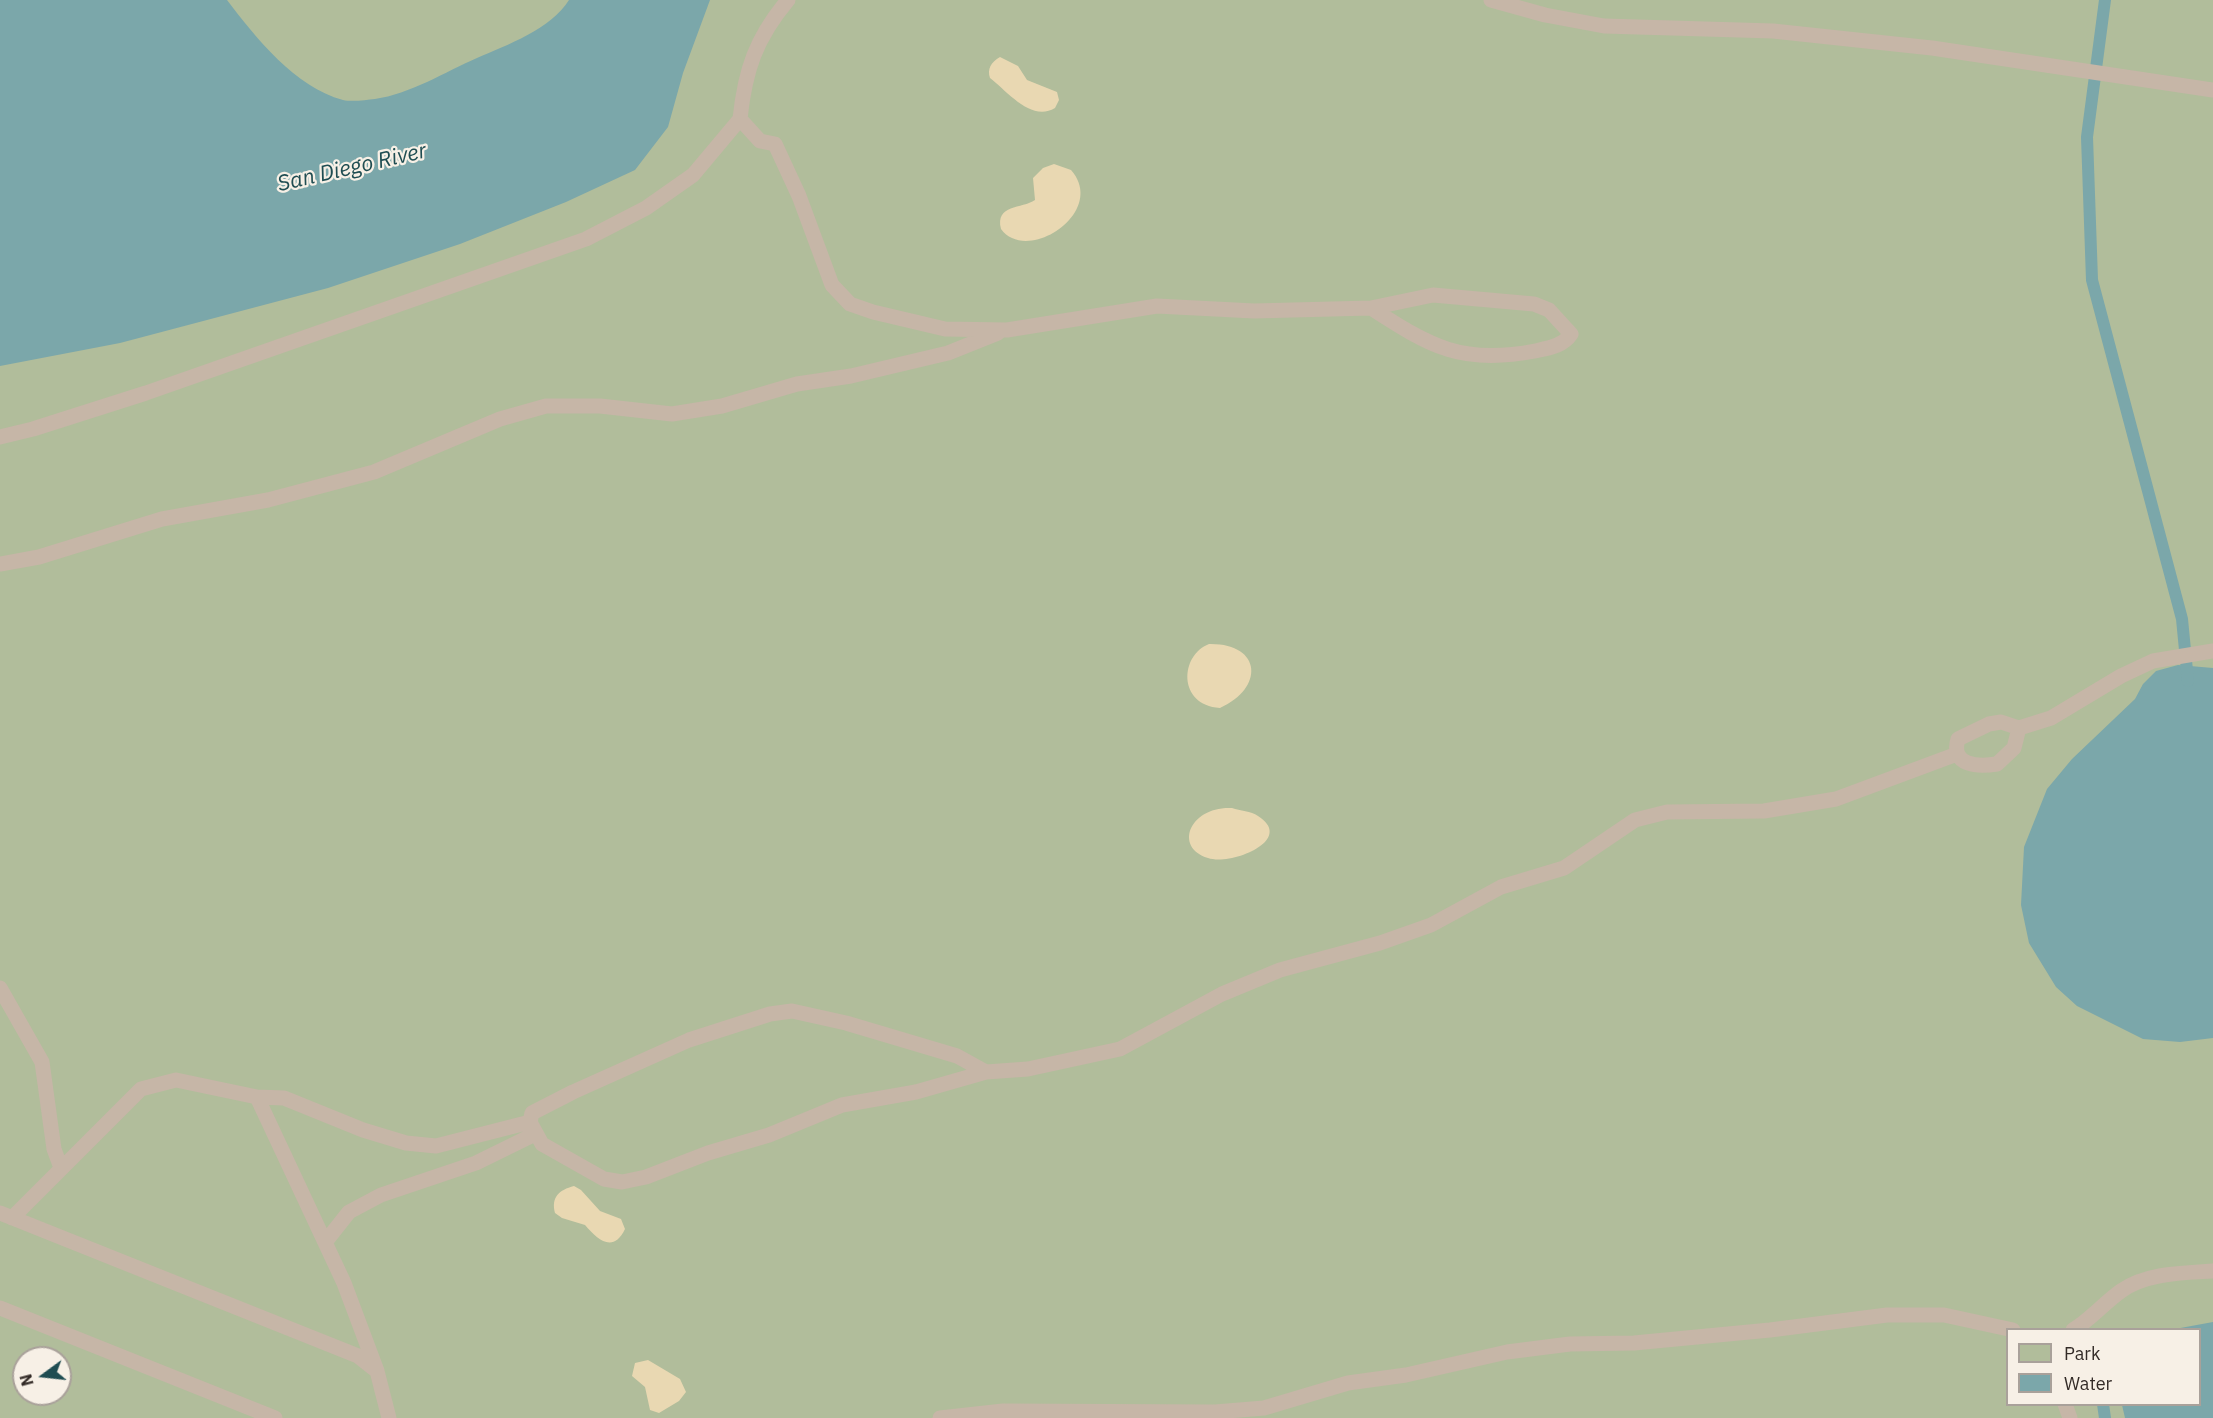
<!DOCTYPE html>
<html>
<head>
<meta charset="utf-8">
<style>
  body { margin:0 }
  #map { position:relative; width:2213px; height:1418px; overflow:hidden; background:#efe6da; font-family:"IBM Plex Sans",sans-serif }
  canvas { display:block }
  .legend { position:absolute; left:2006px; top:1328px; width:195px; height:78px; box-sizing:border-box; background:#f7f0e6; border:2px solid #a9a19a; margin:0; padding:8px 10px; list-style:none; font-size:18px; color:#332b27 }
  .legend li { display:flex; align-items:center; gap:12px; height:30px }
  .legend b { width:30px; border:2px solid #a9a19a }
  .north { position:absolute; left:12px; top:1346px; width:60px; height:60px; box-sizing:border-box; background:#f7f0e6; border:2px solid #a9a19a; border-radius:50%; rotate:255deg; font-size:16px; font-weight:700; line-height:24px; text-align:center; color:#332b27 }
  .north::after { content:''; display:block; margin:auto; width:21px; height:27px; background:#1f4d52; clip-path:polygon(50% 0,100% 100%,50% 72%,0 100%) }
</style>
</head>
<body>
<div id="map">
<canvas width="2213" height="1418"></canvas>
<ul class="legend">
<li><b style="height:16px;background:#b1bd9b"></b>Park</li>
<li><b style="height:16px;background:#7ba7aa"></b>Water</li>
</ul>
<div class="north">N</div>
</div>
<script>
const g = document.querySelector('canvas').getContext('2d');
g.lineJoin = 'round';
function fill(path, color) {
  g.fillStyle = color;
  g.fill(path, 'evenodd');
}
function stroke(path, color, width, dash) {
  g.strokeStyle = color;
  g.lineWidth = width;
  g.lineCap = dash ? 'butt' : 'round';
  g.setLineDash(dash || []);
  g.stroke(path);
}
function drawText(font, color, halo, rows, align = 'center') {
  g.font = font + ' "IBM Plex Sans",sans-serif';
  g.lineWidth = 4.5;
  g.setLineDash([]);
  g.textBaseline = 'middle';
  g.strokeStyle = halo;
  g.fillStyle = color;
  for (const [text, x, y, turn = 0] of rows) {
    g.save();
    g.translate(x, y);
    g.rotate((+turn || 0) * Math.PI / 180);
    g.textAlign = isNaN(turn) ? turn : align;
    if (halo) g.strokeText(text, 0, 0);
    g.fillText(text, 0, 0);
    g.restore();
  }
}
const green = new Path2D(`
  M0 0H2213V1418H0ZM2008 1330H2200V1404H2008ZM24 1358H60V1394H24Z`);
const sand = new Path2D(`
  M1000 57 1018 66 1027 80 1057 92 1059 100 1055 108C1031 122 1008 92 990 78 987 69 991 62 1000 57Z
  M1054 164 1071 170C1108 212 1027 265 1001 229 995 204 1022 209 1035 200L1033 178 1043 168Z
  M1209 644C1262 643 1265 688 1220 708 1177 705 1180 655 1209 644Z
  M1232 808C1240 811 1251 811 1258 816 1296 840 1231 866 1208 858 1173 847 1190 806 1232 808Z
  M574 1186 581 1190 600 1211 621 1219 625 1229C613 1254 597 1239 585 1225L562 1218 555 1213C551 1197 559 1190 574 1186Z
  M648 1360 680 1379 686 1392 679 1401 659 1413 650 1410 645 1387 632 1376 635 1363Z`);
const water = new Path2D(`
  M0 0H227C256 38 295 87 343 100 352 102 366 100 375 99 410 94 445 72 477 58 507 45 551 29 569 0H710L683 73 668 127 635 170 566 202 460 244 328 288 120 343 0 366Z
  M2178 665 2213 668V1038L2180 1042 2143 1039 2077 1006 2056 987 2029 943 2021 905 2024 847 2047 789 2072 759 2135 699 2143 684 2156 671Z
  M2213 1322V1418H2125L2122 1405 2200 1404V1330L2175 1329Z`);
const stream = new Path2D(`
  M2105 0 2087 137 2092 280 2182 619 2188 681
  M2103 1404 2105 1418`);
const lane = new Path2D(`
  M788 0C756 38 745 70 740 119L760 141 775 144 799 196 832 285 850 304 873 312 945 329 1007 330 1157 306 1254 311 1371 308 1433 295 1534 304 1549 310 1571 334C1563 346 1549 348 1535 351 1462 365 1431 347 1371 308
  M1491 0 1545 15 1604 26 1773 31 1932 48 2213 90
  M0 437 33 429 146 393 586 239 646 208 693 175 740 119
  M0 564 39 557 162 519 268 500 374 472 500 419 546 406H600L672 414 722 406 797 384 851 376 948 353 998 333
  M2019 728 2014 748 1997 764C1978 767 1950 766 1958 739L1989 724 2001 722 2019 728 2051 718 2121 676 2153 661 2213 651
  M0 988 42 1062 54 1149 61 1168
  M986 1072 957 1056 846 1023 792 1011 770 1014 689 1040 573 1092 532 1113 530 1122 542 1144 604 1179 622 1182 646 1177 708 1153 769 1135 842 1105 916 1092 986 1072 1028 1069 1120 1049 1222 994 1280 970 1380 943 1431 925 1501 887 1564 868 1635 820 1667 812 1764 811 1836 799 1957 754
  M0 1213 358 1356 377 1371 389 1418
  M12 1218 141 1089 176 1080 257 1097
  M326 1241 349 1212 381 1195 476 1163 535 1134
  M0 1308 275 1418
  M2073 1330C2091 1319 2104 1303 2121 1291 2146 1273 2183 1273 2213 1271
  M377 1371 344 1283 257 1097 284 1098 363 1130 406 1143 436 1146 530 1122
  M2065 1404 2070 1418
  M940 1418 1003 1411 1215 1412 1264 1408 1348 1383 1406 1375 1507 1352 1570 1344 1634 1343 1770 1330 1887 1315H1944L2013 1330`);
const waterNames = [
  ["San Diego River",352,168,-13]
];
fill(green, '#b1bd9b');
fill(sand, '#e9d8b2');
fill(water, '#7ba7aa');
stroke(stream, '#7ba7aa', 12);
stroke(lane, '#c6b6a7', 15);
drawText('italic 22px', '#1f4d52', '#f7f0e6', waterNames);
</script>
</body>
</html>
